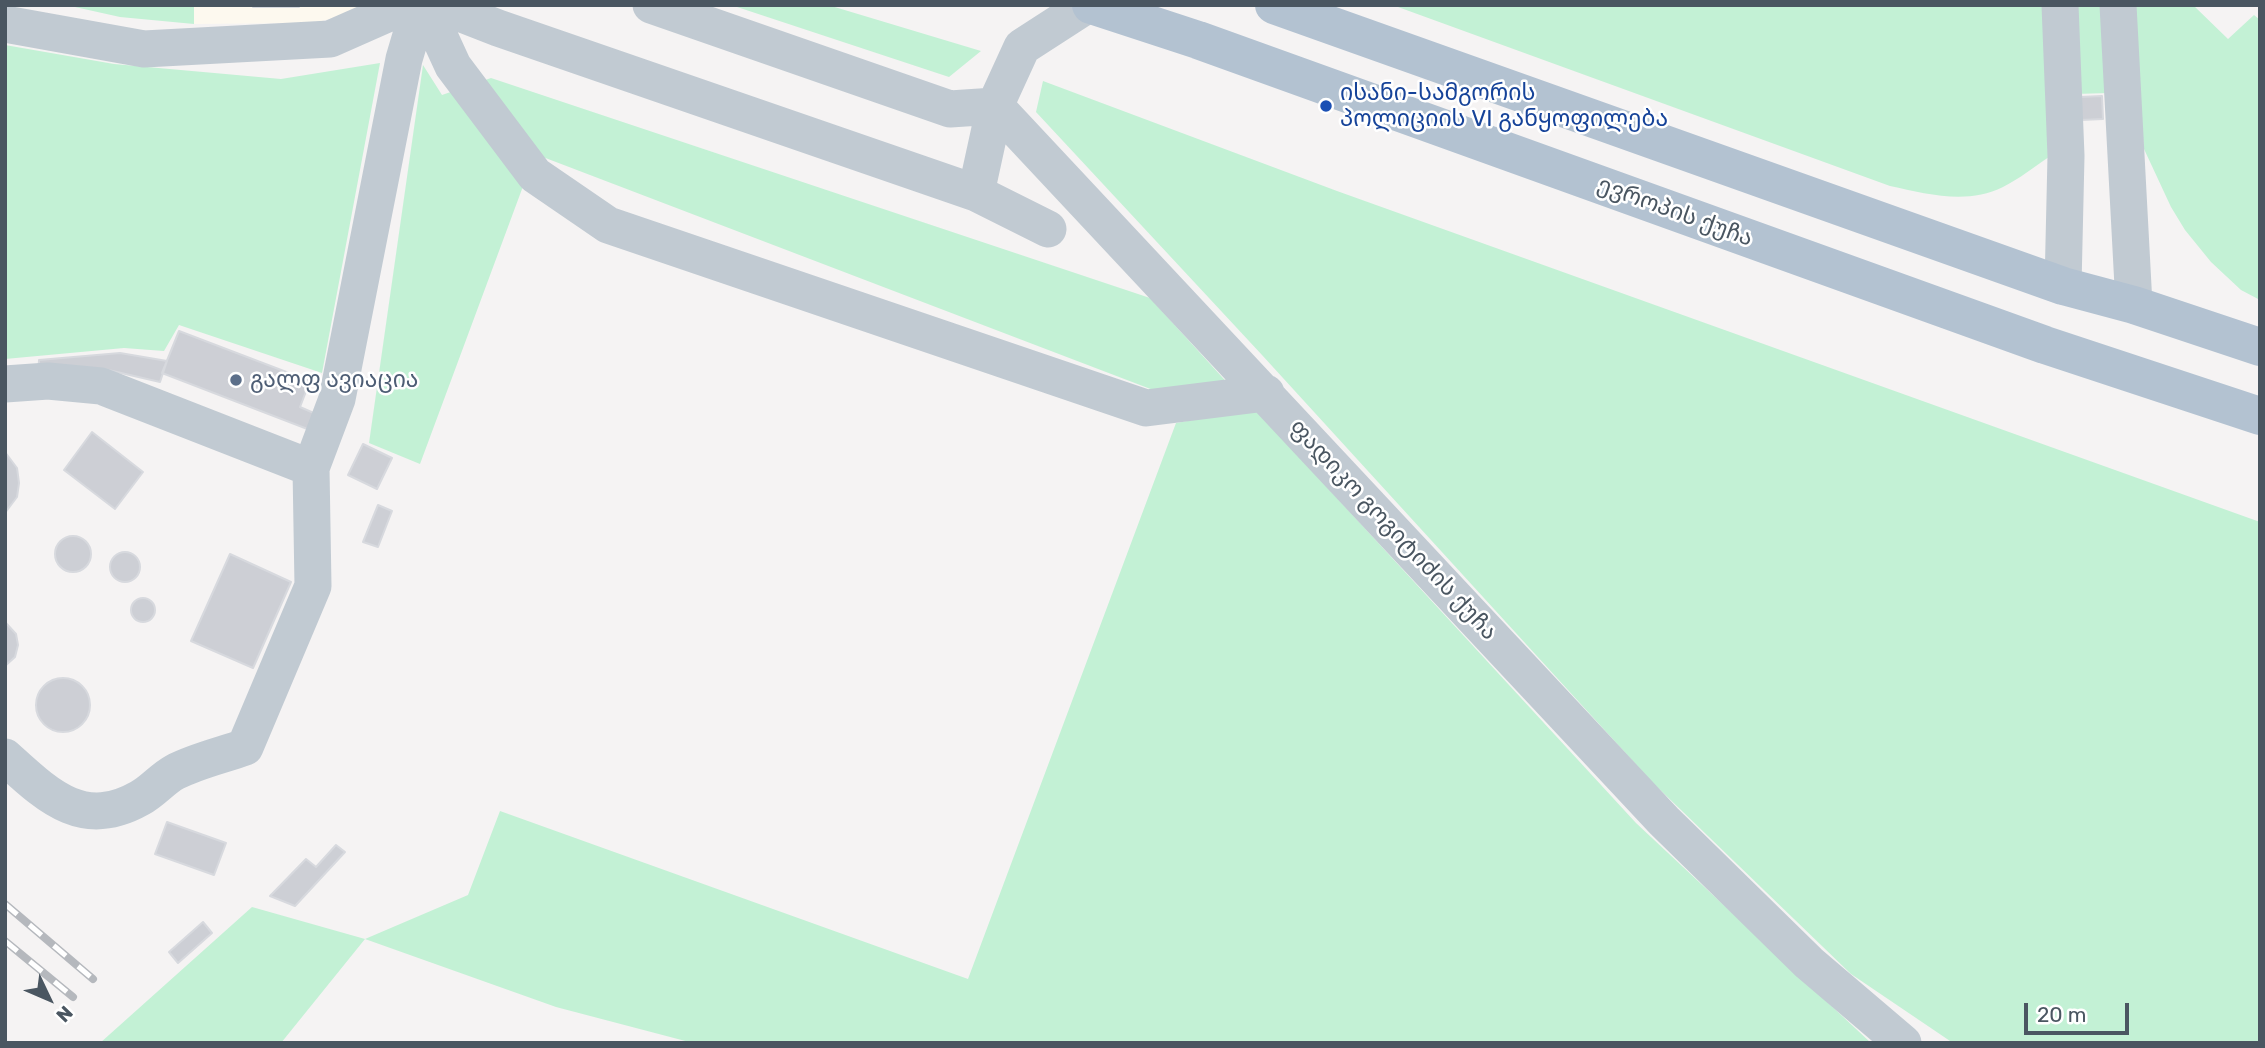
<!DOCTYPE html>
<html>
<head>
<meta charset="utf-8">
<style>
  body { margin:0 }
  #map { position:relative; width:2265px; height:1048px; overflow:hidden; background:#f5f3f3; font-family:Rubik,sans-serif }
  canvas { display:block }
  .frame { position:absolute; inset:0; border:7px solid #4a5661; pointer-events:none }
  .north { position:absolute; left:14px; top:964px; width:70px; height:70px; -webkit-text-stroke:5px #fff; paint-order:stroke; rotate:134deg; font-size:19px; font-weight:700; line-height:28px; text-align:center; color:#4a5661 }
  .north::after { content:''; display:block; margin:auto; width:24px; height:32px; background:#4a5661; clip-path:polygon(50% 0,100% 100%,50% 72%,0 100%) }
  .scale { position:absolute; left:2024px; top:1003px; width:105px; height:32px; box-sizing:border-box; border:4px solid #4a5661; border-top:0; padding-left:9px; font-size:21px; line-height:24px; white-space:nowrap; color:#4a5661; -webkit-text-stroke:5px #fff; paint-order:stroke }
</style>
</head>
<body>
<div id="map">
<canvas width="2265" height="1048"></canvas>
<div class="frame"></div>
<div class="north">N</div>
<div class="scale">20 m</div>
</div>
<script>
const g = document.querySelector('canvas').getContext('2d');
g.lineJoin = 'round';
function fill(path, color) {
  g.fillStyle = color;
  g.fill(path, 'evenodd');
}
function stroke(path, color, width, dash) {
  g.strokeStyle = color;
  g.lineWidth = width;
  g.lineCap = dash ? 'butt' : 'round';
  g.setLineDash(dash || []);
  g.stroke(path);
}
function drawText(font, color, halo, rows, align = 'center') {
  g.font = font + ' Rubik,"Noto Sans Georgian",sans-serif';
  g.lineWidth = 5;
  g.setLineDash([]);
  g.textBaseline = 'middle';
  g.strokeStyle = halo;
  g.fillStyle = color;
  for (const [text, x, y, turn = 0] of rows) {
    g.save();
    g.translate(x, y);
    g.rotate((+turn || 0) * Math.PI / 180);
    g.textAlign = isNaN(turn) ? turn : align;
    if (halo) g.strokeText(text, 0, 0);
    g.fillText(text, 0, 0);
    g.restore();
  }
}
const commercial = new Path2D(`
  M194 5H378L371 9 313 23 194 24Z`);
const green = new Path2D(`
  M66 5H194V24L120 17Z
  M731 5H828L981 51 949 77Z
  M1399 5H2043L2049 157C2034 167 2019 179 2003 187 1967 205 1927 194 1890 186L1398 7Z
  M2072 5H2105L2109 93 2075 94Z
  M2129 5H2193L2228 39 2254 15 2260 20V300L2241 290 2211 262 2185 230 2171 207 2144 149Z
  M5 45 114 64 281 79 380 63 322 373 179 325 164 351 124 348 5 359Z
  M423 65 442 95 491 78 1150 298 1232 388 1161 393 535 154 420 464 369 443Z
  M1043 81 1337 191 2260 522V1043H1953L1851 974 1652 782 1262 355 1036 112Z
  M1255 409 1636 823 1871 1043H693L556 1007 365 939 281 1043H100L252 907 365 939 468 895 500 811 968 979 1176 423Z`);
const building = new Path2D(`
  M253 5H299V7H253Z
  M2102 96 2103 119 2081 120 2080 97Z
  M179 331 310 381 300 407 316 414 310 430 162 373Z
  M120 353 167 361 160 382 104 369 38 376 39 360Z
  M92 432 143 472 115 509 64 470Z
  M363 444 392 458 377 489 348 475Z
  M5 452 17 468 19 483 17 497 5 513Z
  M378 505 392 511 378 547 363 542Z
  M55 554a18 18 0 1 1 36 0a18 18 0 1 1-36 0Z
  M110 567a15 15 0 1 1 30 0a15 15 0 1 1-30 0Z
  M230 554 291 582 253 668 191 641Z
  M131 610a12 12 0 1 1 24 0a12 12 0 1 1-24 0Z
  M5 622 16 634 18 645 15 657 5 666Z
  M36 705a27 27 0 1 1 54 0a27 27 0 1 1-54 0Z
  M167 822 226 843 214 875 155 854Z
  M336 845 345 852 295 906 270 896 306 859 316 867Z
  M203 922 212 933 178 963 169 952Z`);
const minor = new Path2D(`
  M425 5 453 66 535 175 608 225 1146 408 1266 393
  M439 5 498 28 976 193 995 106 1022 47 1087 5
  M651 5 950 109 995 106
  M2060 5 2066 156 2063 286
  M2118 5 2134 305
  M5 24 144 49 330 39 407 5
  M995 106 1664 821 1809 963 1903 1043
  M976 193 1048 229
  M5 384 48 381 101 386 311 468
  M5 757C47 795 82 831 140 798 153 791 162 779 175 772 196 761 223 755 245 747L313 586 311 468 337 399 404 59 420 5`);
const major = new Path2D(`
  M1091 5 1198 40 2045 345 2260 416
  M1274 5 2063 286 2134 305 2260 347`);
const rail = new Path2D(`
  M5 904 93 979
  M5 941 73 997`);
const markers = [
  [1326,106,7,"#1a4fb4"],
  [236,380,7,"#5c6f8a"]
];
const transitNames = [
  ["ისანი-სამგორის",1340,93],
  ["პოლიციის VI განყოფილება",1340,119]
];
const streetNames = [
  ["ევროპის ქუჩა",1675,212,20],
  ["ფადიკო გოგიტიძის ქუჩა",1393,530,47]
];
const serviceNames = [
  ["გალფ ავიაცია",250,380]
];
fill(commercial, '#fdf9ef');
fill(green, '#c3f1d5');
fill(building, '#cdcfd5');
stroke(building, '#d7d9de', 2);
stroke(minor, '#c1cad2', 37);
stroke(major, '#b3c2d1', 38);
stroke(rail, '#b5b8bd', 8);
stroke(rail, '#fff', 5, [16]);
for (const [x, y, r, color] of markers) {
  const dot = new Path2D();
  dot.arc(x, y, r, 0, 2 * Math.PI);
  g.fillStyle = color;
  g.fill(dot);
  stroke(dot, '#fff', 2.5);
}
drawText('23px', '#164399', '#fff', transitNames, 'left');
drawText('23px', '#4a5661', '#fff', streetNames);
drawText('23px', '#4e5e75', '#fff', serviceNames, 'left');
</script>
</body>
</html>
